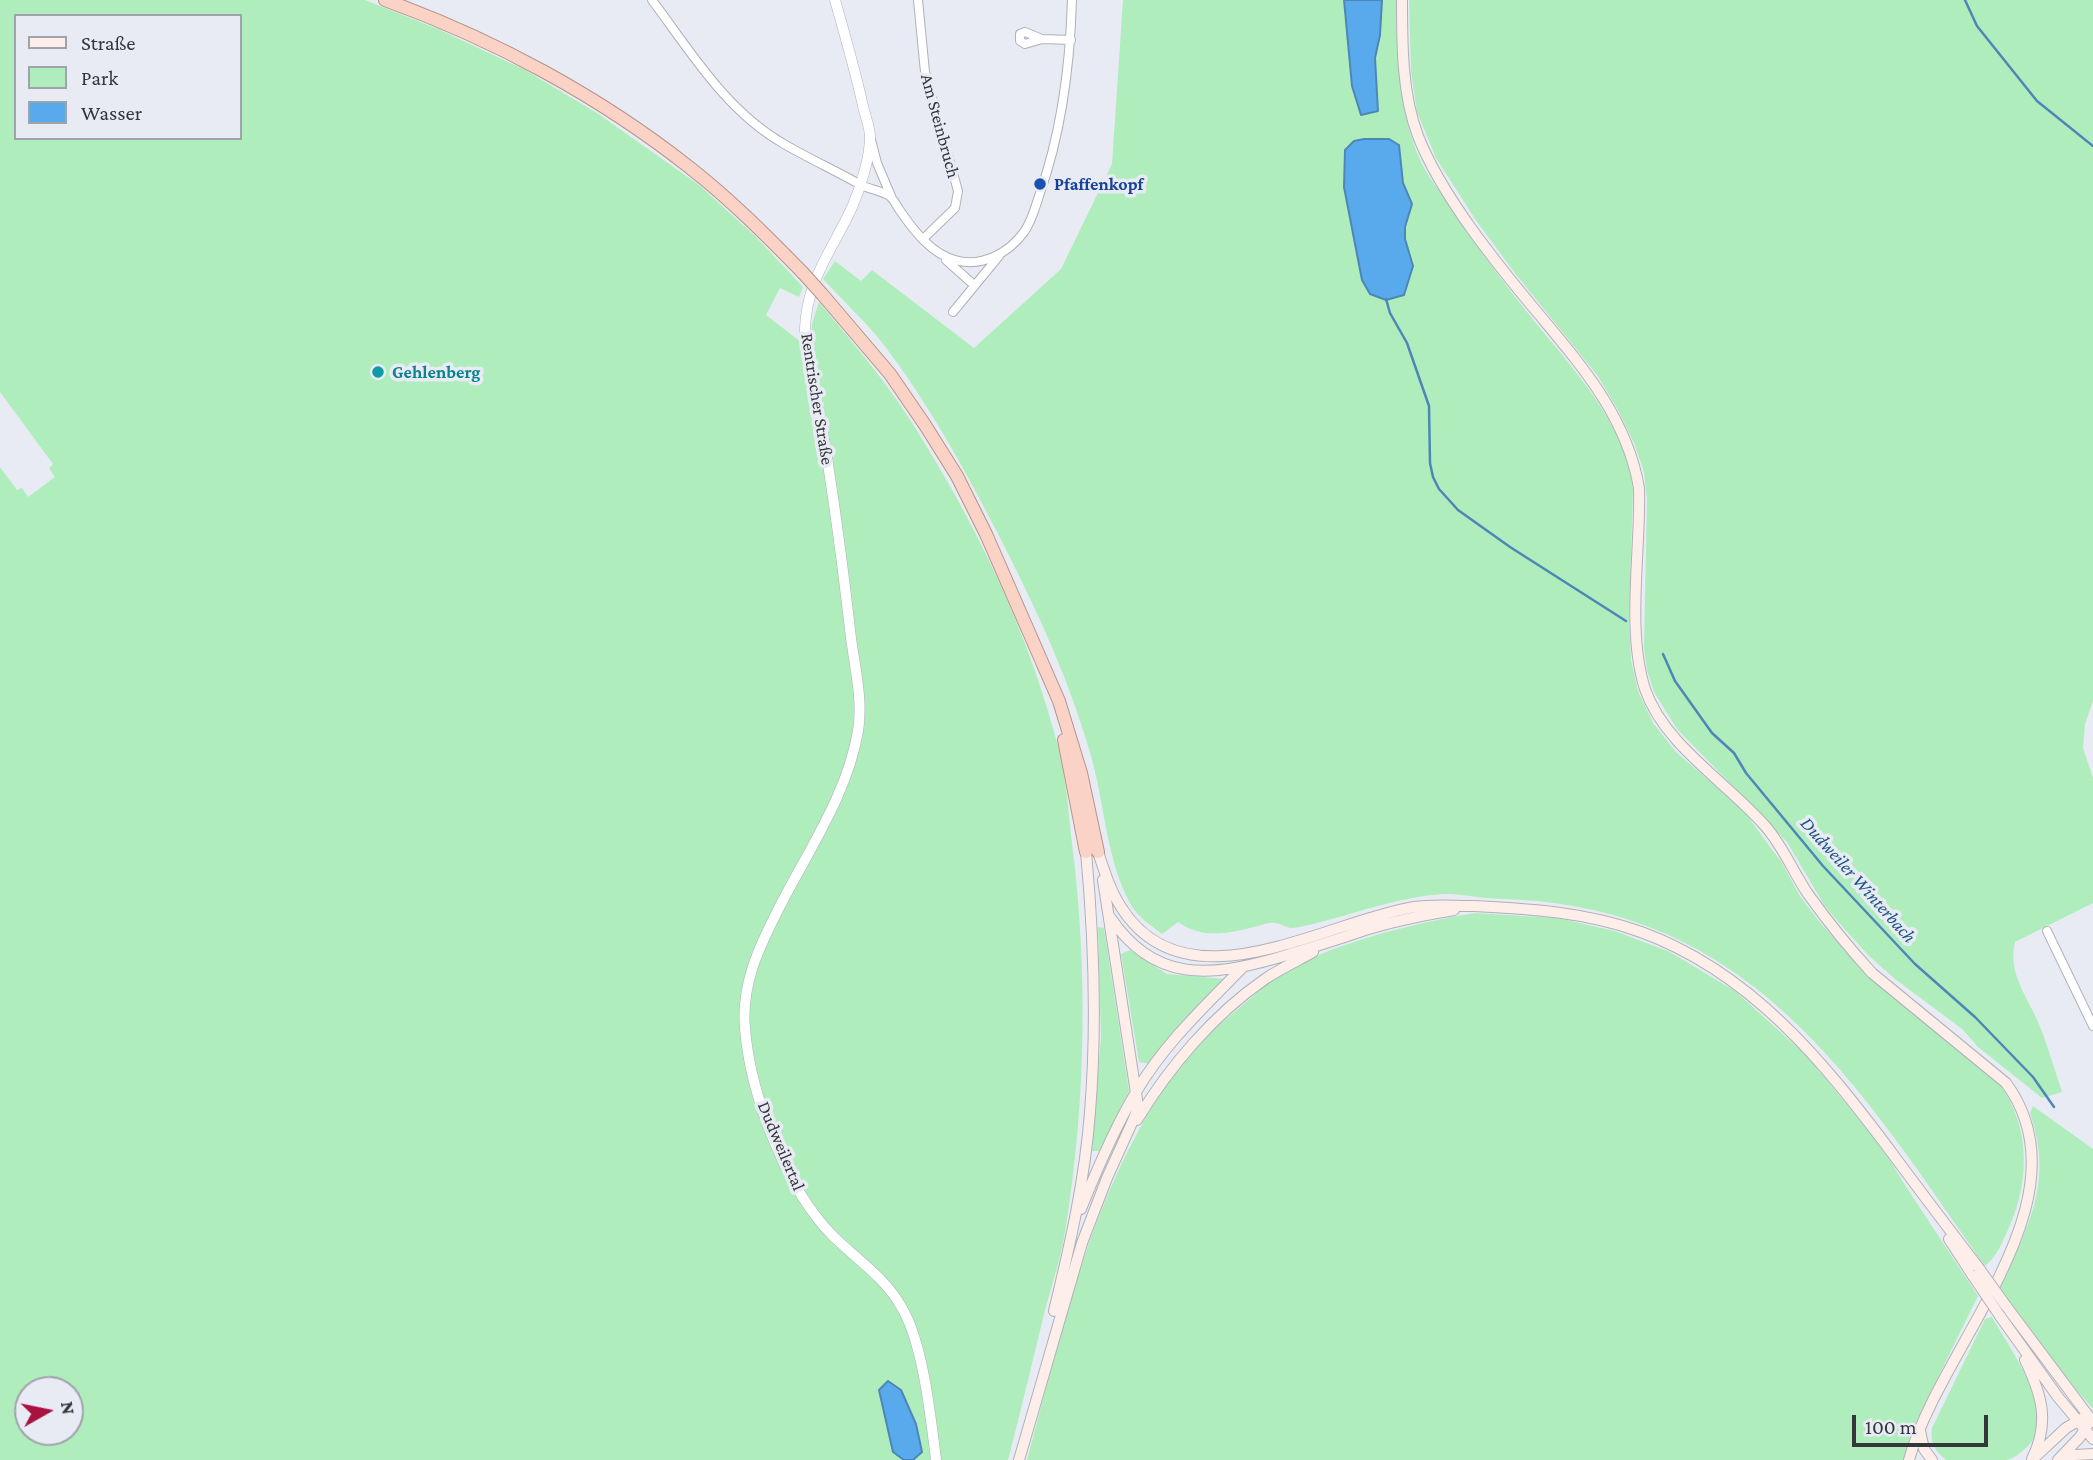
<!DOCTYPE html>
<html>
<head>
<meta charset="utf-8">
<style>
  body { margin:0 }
  #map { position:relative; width:2093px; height:1460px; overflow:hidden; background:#e9ebf4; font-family:"Crimson Pro",serif }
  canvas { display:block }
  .legend { position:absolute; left:14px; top:14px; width:228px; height:126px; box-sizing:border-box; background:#e9ebf4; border:2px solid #a1a3aa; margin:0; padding:9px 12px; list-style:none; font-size:21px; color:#35363a }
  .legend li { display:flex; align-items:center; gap:14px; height:35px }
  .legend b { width:35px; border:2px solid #a1a3aa }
  .north { position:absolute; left:14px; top:1376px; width:70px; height:70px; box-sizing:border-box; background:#e9ebf4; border:2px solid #a1a3aa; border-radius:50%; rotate:81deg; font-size:19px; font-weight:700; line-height:28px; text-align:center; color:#35363a }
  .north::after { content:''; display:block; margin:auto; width:24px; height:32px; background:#a81140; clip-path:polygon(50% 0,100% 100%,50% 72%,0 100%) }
  .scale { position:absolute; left:1852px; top:1415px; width:136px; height:32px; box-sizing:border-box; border:4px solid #35363a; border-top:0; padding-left:9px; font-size:21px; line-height:24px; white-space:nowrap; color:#35363a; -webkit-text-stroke:5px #e9ebf4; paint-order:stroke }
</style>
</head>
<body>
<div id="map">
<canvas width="2093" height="1460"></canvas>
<ul class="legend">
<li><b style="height:9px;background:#fdeee9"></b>Straße</li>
<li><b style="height:19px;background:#afeebc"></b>Park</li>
<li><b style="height:19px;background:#58aaed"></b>Wasser</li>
</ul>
<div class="north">N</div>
<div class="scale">100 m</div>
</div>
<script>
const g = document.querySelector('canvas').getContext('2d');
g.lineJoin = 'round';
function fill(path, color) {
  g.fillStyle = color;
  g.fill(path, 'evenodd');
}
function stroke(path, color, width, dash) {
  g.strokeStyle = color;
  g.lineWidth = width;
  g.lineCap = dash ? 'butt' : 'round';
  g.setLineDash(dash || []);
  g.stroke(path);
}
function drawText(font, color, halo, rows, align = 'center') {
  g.font = font + ' "Crimson Pro",serif';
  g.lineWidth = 7;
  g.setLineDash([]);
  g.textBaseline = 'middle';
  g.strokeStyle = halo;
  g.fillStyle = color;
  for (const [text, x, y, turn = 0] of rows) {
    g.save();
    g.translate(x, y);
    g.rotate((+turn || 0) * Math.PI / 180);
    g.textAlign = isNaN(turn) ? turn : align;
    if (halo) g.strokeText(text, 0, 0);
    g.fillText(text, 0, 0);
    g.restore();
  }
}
const green = new Path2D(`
  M0 0H365L438 29 525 70 597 113 699 185 754 235 803 287 799 297 780 288 766 315 810 349 812 324 819 302C848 337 878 372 903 409 969 510 1025 622 1056 739 1066 773 1068 809 1072 843 1088 969 1086 1100 1066 1226 1062 1254 1053 1282 1045 1310 1033 1360 1021 1410 1008 1460H913L922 1452 888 1381 879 1390 893 1452 904 1460H0V467L17 490 22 488 28 497 55 477 49 468 53 464 0 392ZM16 16H240V138H16ZM28 1390H70V1432H28Z
  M1123 0H1396C1397 55 1398 110 1421 162 1428 176 1438 189 1447 202 1474 244 1504 283 1535 322 1575 371 1625 424 1633 489L1629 619 1631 660 1638 691 1653 723 1676 752 1743 810 1782 863 1800 896 1818 920 1852 959 1878 985 1991 1073C2031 1119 2032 1177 2008 1230 2001 1245 1997 1256 1985 1266 1857 1083 1751 906 1503 899 1485 899 1468 895 1450 894 1428 893 1388 903 1367 909 1352 913 1301 929 1290 928 1285 927 1280 923 1275 923 1268 922 1260 926 1254 927 1227 934 1202 939 1178 922L1162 934C1150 925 1138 917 1131 905 1106 860 1105 805 1091 756 1069 678 1034 604 997 532 964 468 928 403 884 345 866 322 843 301 823 279L835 261 861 281 872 270 974 348 1061 269 1112 164Z
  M1409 0H2093V701L2085 724 2083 748 2093 778V903L2015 942C2007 976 2030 999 2041 1029 2049 1050 2055 1071 2062 1092L2042 1098 1978 1047 1962 1029 1895 979 1868 955 1840 924 1824 905 1787 842 1677 729 1654 692 1647 670 1644 648 1647 500 1644 472 1634 443 1618 410 1597 375 1514 272 1475 219 1436 158 1417 112 1411 71Z
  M1475 913 1557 918 1615 931 1670 952 1735 991 1805 1054 1883 1148 1903 1182 1978 1296 1911 1432 1904 1460H1027C1058 1346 1083 1230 1141 1126 1155 1101 1169 1077 1188 1056 1206 1036 1226 1019 1246 1002 1256 994 1265 985 1275 978 1325 944 1415 923 1475 913Z
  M1098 927 1104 928 1129 1091 1099 1151H1091L1101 1038Z
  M1130 950 1167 974 1226 979 1150 1064 1139 1062 1121 954Z
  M2033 1106 2093 1149V1409L2069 1381 2000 1289C2028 1225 2054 1184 2030 1113Z
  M1992 1317C2008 1346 2059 1414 2029 1445 2023 1451 2014 1459 2006 1460 1987 1460 1965 1460 1946 1460 1934 1450 1930 1443 1932 1428L1985 1319Z`);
const water = new Path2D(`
  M1344 0H1382L1380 35 1375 58 1378 111 1361 115 1352 86Z
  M1364 139H1389L1399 145 1403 183 1412 204 1405 227V239L1413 266 1404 295 1386 300 1370 294 1362 280 1344 187 1345 150 1354 141Z
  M888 1381 901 1390 916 1424 922 1452 913 1460H904L893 1452 879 1390Z`);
const stream = new Path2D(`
  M1965 0 1977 26 2037 101 2093 146
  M1386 299 1390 313 1407 343 1429 406 1430 463 1433 477 1439 489 1458 510 1510 547 1626 621
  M1663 654 1675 681 1712 733 1734 753 1746 773 1823 866 1915 964 1975 1017 2033 1077 2054 1107`);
const minor = new Path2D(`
  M652 0C691 52 726 111 784 144 808 158 834 170 859 184 868 189 879 190 888 195 894 198 897 207 901 212 914 231 932 254 955 260 981 268 1009 253 1024 232 1032 221 1036 205 1040 193 1062 131 1070 66 1072 0
  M918 0 925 72 958 191 955 208 923 239
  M1042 39 1025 44 1020 41V34L1025 32 1042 39 1071 40
  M871 140 877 163 891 196
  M946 260 974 285
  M953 312 999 256
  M2047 931 2093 1026`);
const tertiary = new Path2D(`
  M835 0C845 35 855 70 863 106 865 116 870 127 870 137 870 157 861 186 853 205 834 248 807 278 805 328 804 361 817 395 822 428 834 497 843 568 851 638 855 668 863 701 858 731 847 796 807 852 778 910 759 947 741 985 745 1028 750 1094 786 1188 832 1235 856 1259 885 1277 902 1308 923 1343 931 1419 936 1460`);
const secondary = new Path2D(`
  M1402 0C1402 45 1402 94 1418 136 1441 195 1496 263 1537 312 1581 365 1627 417 1639 488 1641 550 1626 630 1645 689 1664 745 1728 783 1766 827 1784 848 1793 872 1808 894 1828 922 1849 948 1872 973L2006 1083C2092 1200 1939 1347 1909 1460
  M1098 852C1104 870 1110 890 1121 907 1186 1010 1324 922 1414 907 1434 904 1453 906 1474 906 1531 909 1586 912 1641 932 1751 972 1824 1062 1892 1153 1920 1191 1949 1229 1978 1267
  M1110 917C1154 983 1210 977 1277 958 1307 949 1336 940 1365 930 1394 921 1424 915 1454 910
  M1137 1120C1169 1067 1213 1015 1265 979 1280 969 1297 961 1313 952
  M1081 1209C1097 1169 1114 1129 1136 1092 1164 1044 1206 1005 1244 966
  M1949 1239 1973 1276
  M2006 1306 2093 1422
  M1054 1311C1070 1245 1085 1179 1090 1112 1097 1026 1094 938 1086 852
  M2000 1316 2058 1397 2093 1439
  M2025 1360C2042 1395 2050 1423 2032 1459
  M1920 1431 1924 1449 1932 1460
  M2036 1456 2066 1428 2083 1418
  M2060 1459 2074 1455 2093 1454
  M1019 1460 1082 1243 1107 1178 1135 1116 1138 1106 1103 880
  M2058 1460 2080 1437 2088 1424`);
const trunk = new Path2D(`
  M385 0C493 39 599 96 689 167 730 199 767 236 803 273
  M822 294 890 374 925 425 957 476 986 534 1059 701 1081 773 1098 852
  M1064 740 1086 852`);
const secondaryBridge = new Path2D(`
  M1978 1267 2006 1306
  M1973 1276 2000 1316`);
const trunkBridge = new Path2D(`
  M803 273 822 294`);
const markers = [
  [1040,184,7,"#1a4fb4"],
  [378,372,7,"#0f9aa8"]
];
const streetNames = [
  ["Am Steinbruch",940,126,75],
  ["Rentrischer Straße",817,399,81],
  ["Dudweilertal",781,1146,67]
];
const transitNames = [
  ["Pfaffenkopf",1054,184]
];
const cultureNames = [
  ["Gehlenberg",392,372]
];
const waterNames = [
  ["Dudweiler Winterbach",1858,880,48]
];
fill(green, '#afeebc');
fill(water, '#58aaed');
stroke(water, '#4e87b7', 2);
stroke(stream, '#4e87b7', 2.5);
stroke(minor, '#afb1ba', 10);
stroke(tertiary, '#afb1ba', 11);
stroke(secondary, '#afb1ba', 12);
stroke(trunk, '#b4948b', 14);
stroke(minor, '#fff', 8);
stroke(tertiary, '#fff', 10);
stroke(secondary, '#fdeee9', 10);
stroke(trunk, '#fad2c6', 12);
stroke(secondaryBridge, '#afb1ba', 12, []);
stroke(trunkBridge, '#b4948b', 14, []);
stroke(secondaryBridge, '#fdeee9', 10);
stroke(trunkBridge, '#fad2c6', 12);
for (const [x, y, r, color] of markers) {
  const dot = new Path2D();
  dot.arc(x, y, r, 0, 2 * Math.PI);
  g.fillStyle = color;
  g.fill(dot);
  stroke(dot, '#e9ebf4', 2.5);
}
drawText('18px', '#35363a', '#e9ebf4', streetNames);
drawText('bold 18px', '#164399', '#e9ebf4', transitNames, 'left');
drawText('bold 18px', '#0d838f', '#e9ebf4', cultureNames, 'left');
drawText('italic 19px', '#1b5682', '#e9ebf4', waterNames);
</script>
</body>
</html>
